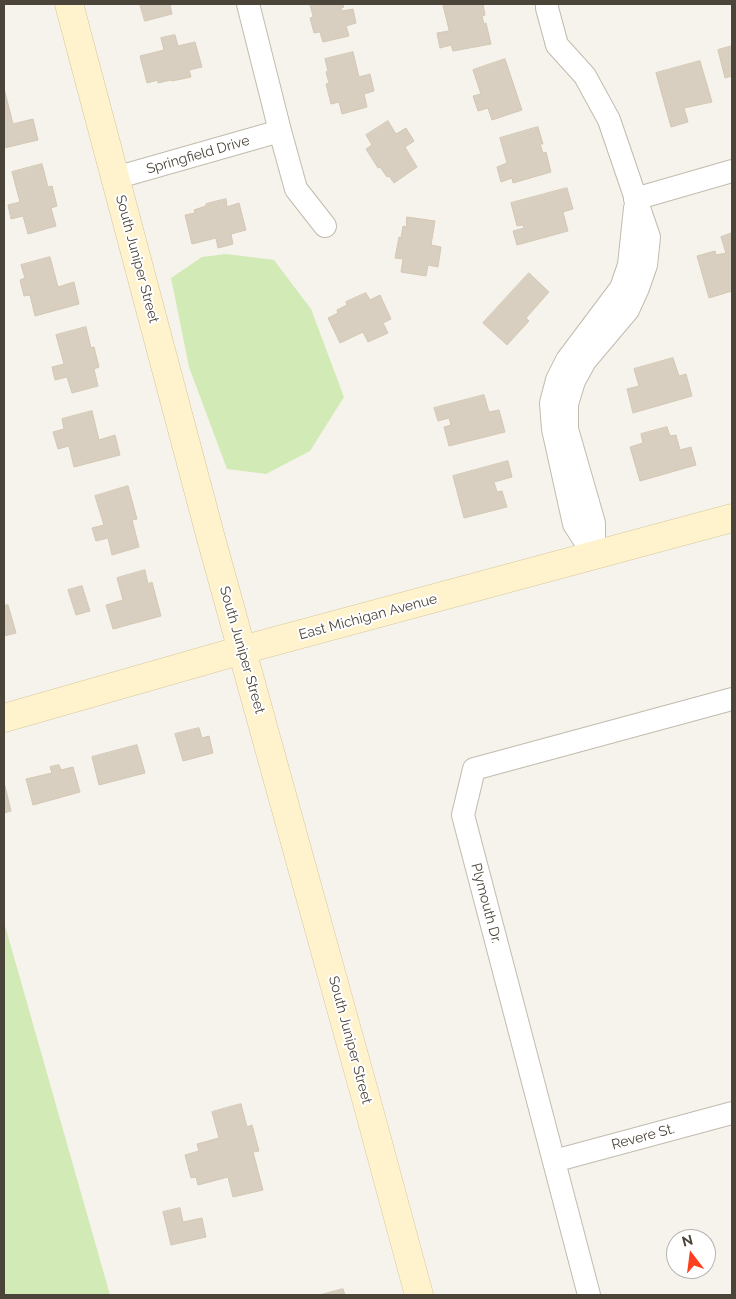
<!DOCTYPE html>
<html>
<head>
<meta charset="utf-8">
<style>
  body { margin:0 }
  #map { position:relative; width:736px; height:1299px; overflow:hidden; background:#f6f3ec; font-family:Raleway,sans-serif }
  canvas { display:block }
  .frame { position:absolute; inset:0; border:5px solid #4b4439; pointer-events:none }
  .north { position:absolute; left:666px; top:1229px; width:50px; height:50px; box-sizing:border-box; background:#fff; border:1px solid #b7b4b0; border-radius:50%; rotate:345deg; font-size:14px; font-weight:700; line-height:20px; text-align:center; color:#4b4439 }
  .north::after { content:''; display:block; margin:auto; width:18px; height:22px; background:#fc3f1d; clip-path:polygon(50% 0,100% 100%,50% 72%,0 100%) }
</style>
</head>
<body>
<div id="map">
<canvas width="736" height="1299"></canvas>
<div class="frame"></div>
<div class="north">N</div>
</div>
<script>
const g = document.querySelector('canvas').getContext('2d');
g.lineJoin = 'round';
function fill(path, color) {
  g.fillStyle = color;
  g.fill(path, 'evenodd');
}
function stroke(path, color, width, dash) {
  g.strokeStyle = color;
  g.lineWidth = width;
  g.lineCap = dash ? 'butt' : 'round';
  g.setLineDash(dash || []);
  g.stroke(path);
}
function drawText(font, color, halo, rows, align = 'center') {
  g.font = font + ' Raleway,sans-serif';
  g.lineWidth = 4;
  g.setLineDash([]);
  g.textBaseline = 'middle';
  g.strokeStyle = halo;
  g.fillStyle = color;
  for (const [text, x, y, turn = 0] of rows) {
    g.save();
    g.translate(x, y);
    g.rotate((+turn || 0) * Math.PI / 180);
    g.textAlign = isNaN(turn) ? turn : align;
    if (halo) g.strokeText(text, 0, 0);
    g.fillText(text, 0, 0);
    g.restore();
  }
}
const green = new Path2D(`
  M226 254 274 260 311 309 344 397 310 451 266 474 227 469 189 367 171 278 202 257Z
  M4 922 110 1295H4Z`);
const building = new Path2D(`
  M140 4H172L170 5 172 14 145 21Z
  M310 4H343L344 7 341 8 342 11 353 9 356 23 346 26 349 36 323 42 320 32 314 33 310 18 313 17Z
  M443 4H483L485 15 482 16 484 24 486 23 491 44 453 51 451 45 440 48 437 33 449 31Z
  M175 35 178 46 195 42 202 67 189 70 191 77 172 81 171 80 158 83V80L147 83 140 56 164 50 161 38Z
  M732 46V76L725 78 718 50Z
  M353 52 359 77 370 74 374 91 364 94 367 107 342 114 339 102 331 104 326 84 329 83 326 72 328 71 325 59Z
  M505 59 522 110 492 120 488 108 478 111 473 96 481 94 473 70Z
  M700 61 712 102 684 108 688 122 671 127 656 73Z
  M5 92 13 124 33 119 38 140 4 148V93Z
  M388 121 396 134 406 128 414 141 405 147 417 167 394 183 389 176 387 177 380 167 378 168 366 149 372 145 366 135Z
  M538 127 543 144H540L543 153 546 152 551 172 513 183 512 178 501 182 497 167 507 163 500 138Z
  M42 164 48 187 52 186 57 206 51 208 56 226 28 234 23 216 11 219 8 205 20 202 12 172Z
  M567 188 573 209 563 212 568 231 517 245 513 231 524 228 523 225 517 226 511 203Z
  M226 199 227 207 239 203 246 230 231 234 233 244 218 248 216 238 192 244 185 215 195 213 194 210 206 206V204Z
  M407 217 435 221 431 245 441 247 438 267 428 265 426 276 401 272 403 259 395 258 399 237 401 238 403 226 406 227Z
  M732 233V291L709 298 697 256 715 251 716 255 726 253 721 237Z
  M50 257 58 287 74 282 79 304 35 316 30 295 24 296 20 280 25 278 21 265Z
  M529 273 549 292 526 318 529 321 507 345 483 323Z
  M366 293 370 300 380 295 391 319 383 323 388 333 368 342 363 332 340 343 328 318 338 313 337 310 347 305 346 302Z
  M86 327 91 348 94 347 99 367 94 369 98 386 72 393 67 377 55 380 52 367 64 364 56 335Z
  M673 358 679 376 686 374 692 396 633 413 627 389 639 386 634 369Z
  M484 395 489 412 499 410 505 432 449 446 444 427 451 425 449 418 438 421 434 408Z
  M92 411 99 440 115 435 120 455 74 467 69 446 58 449 53 432 64 429 62 419Z
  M667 427 670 436 676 435 680 450 691 447 696 465 640 481 630 447 643 443 641 434Z
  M508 461 512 477 494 482 497 492 502 491 507 507 464 518 453 476Z
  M128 486 137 519 132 520 139 547 112 555 108 538 96 541 92 528 104 525 95 496Z
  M145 570 148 584 152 582 161 616 113 629 106 605 123 600 117 578Z
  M82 586 90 611 76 615 68 590Z
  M8 605 16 633 4 636V606Z
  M199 728 202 738 209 736 213 753 183 761 175 734Z
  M137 745 145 773 99 785 92 757Z
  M59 765 61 770 73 767 80 792 33 805 26 779 52 773 50 767Z
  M5 786 11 811 4 813V787Z
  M241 1104 247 1127 252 1125 259 1151 253 1152 263 1190 233 1197 228 1177 198 1185 196 1177 191 1178 185 1155 199 1151 197 1144 219 1138 212 1112Z
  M180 1208 183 1222 202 1218 206 1237 171 1245 163 1212Z
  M343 1289 345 1295H320Z`);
const street = new Path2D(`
  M248 4 280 131 296 189 325 226
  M547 4V8L557 45 585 76 609 120 649 237 646 265 638 288 628 310 585 361 574 381 567 404V429L594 523V555
  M115 178 280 131
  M635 199 732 171
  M594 555 574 524 553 429 551 403 557 380 567 360 621 288 629 265 635 208
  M554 1161 732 1113
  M589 1295 463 815 474 769 732 699`);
const secondary = new Path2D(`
  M69 4 212 542 368 1106 419 1295
  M4 718 242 650 732 518`);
const streetNames = [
  ["Springfield Drive",198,155,-16],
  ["South Juniper Street",137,259,75],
  ["East Michigan Avenue",368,617,-15],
  ["South Juniper Street",242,650,74],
  ["Plymouth Dr.",486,903,75],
  ["South Juniper Street",350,1040,75],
  ["Revere St.",643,1137,-15]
];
fill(green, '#d2eab5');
fill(building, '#d8cfc1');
stroke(building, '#d3c7b4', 1);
stroke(street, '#c2bbae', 24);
stroke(secondary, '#d6c79b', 29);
stroke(street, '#fff', 22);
stroke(secondary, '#fff3cd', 28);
drawText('14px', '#4b4439', '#fff', streetNames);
</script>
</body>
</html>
